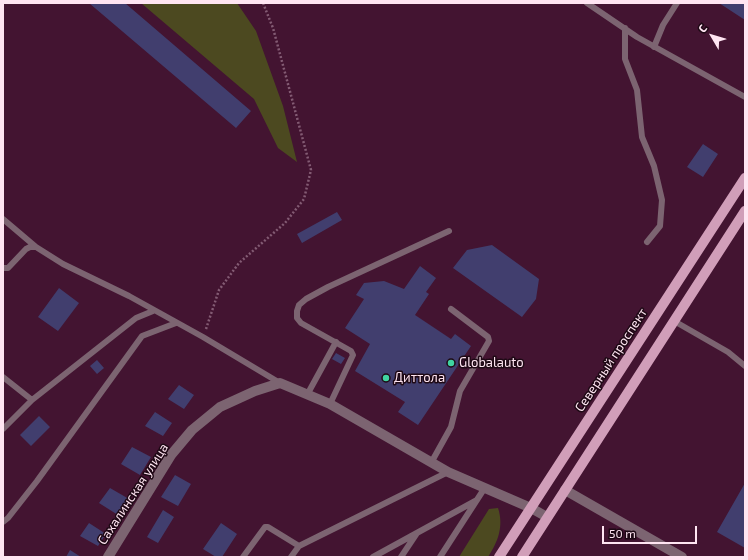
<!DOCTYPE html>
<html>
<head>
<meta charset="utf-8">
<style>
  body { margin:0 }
  #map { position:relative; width:748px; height:560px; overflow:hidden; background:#431431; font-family:"Exo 2",sans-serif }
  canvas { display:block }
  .frame { position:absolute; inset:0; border:4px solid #ffe5f2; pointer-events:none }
  .north { position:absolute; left:692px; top:16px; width:40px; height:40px; -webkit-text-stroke:3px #1e0915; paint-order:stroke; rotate:308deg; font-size:11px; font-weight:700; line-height:16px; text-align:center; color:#ffe5f2 }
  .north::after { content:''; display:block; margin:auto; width:14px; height:18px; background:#ffe5f2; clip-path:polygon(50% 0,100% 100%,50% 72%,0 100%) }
  .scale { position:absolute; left:602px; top:526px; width:95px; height:18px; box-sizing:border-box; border:2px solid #ffe5f2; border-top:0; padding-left:5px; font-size:12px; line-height:14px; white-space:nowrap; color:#ffe5f2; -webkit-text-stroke:3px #1e0915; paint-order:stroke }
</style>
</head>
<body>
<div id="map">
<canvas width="748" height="560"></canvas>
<div class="frame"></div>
<div class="north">С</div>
<div class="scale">50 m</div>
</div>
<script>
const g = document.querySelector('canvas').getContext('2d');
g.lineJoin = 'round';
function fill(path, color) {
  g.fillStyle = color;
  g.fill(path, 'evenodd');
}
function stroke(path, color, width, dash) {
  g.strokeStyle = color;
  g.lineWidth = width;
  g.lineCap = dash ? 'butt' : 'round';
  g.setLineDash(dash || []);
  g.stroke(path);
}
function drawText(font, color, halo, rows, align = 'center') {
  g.font = font + ' "Exo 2",sans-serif';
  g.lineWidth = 3;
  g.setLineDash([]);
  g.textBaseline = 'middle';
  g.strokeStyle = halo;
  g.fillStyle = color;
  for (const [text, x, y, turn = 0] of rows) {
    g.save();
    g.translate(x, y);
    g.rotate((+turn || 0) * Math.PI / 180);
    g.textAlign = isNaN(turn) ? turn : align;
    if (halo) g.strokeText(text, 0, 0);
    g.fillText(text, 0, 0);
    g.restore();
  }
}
const green = new Path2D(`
  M141 3H237L256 31 283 106 297 162 278 148 254 99Z
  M498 508C504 526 498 542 488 557H459L489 509Z`);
const building = new Path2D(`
  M89 3H125L251 111 236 128Z
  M719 3H745V20Z
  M703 144 718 154 703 177 687 167Z
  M337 212 342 220 302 243 297 234Z
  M492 245 539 279 536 299 522 317 453 268 467 250Z
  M420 266 436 278 426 292 429 294 415 315 451 339 455 334 471 346 418 425 398 412 405 402 355 371 370 344 345 328 364 299 356 295 364 283 384 281 404 289Z
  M59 288 79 303 58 331 38 317Z
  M336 353 345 358 341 364 332 359Z
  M97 360 104 368 97 374 90 366Z
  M179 385 194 395 184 409 168 399Z
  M155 412 172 423 163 436 145 426Z
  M39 416 50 427 31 446 20 435Z
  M132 447 151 457 140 475 121 464Z
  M175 475 191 484 178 506 161 497Z
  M745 483V548L717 532Z
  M110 488 129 499 118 515 99 503Z
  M163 510 174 517 158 543 147 537Z
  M89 523 106 534 98 546 80 536Z
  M221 523 237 534 222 557H216L203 549Z
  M70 550 81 557H66Z`);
const path = new Path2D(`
  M206 329 219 290 239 263 285 223 304 199 311 170 273 28 263 3`);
const lane = new Path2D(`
  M587 3 637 37 745 97
  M625 28V59L637 90 642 137 654 166 662 200 660 226 647 242
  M654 47 663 25 677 3
  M3 219 36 247
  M3 268H8L26 249 30 247H36L63 264 129 296 203 337 280 383
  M674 321 728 352 745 366
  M3 377 32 400
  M307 395 336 342
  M330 404 353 355 351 351 301 323 297 318V311L299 305 306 299 328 287 449 231
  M3 429 32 400 136 318 153 311
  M431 463 451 427 460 391 489 341 488 337 451 309
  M3 522 8 518 37 481 142 336 176 323
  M243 557 265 527H268L299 546
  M291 557 299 546 448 472
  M373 557 477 500
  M401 557 417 533
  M440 557 484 489`);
const street = new Path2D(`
  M565 490 682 557
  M108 557 171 455 192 430 220 407 255 391 280 383 330 404 448 472 531 508 547 517`);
const primary = new Path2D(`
  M499 557 745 178
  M522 557 745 211`);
const markers = [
  [451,363,4,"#40d4a1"],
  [386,378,4,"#40d4a1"]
];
const streetNames = [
  ["Северный проспект",611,360,-57],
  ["Сахалинская улица",133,494,-57]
];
const poiNames = [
  ["Globalauto",459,363],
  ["Диттола",394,378]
];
fill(green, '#4c4920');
fill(building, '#413e6e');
stroke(path, '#835b73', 2.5, [2, 2]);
stroke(lane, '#7c6471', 6);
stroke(street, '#7c6471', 10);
stroke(primary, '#d19eb9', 10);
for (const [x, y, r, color] of markers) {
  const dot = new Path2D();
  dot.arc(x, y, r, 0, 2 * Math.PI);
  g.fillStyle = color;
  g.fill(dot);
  stroke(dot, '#1e0915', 1.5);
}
drawText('13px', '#ffe5f2', '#1e0915', streetNames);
drawText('13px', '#ffe5f2', '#1e0915', poiNames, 'left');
</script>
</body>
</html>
